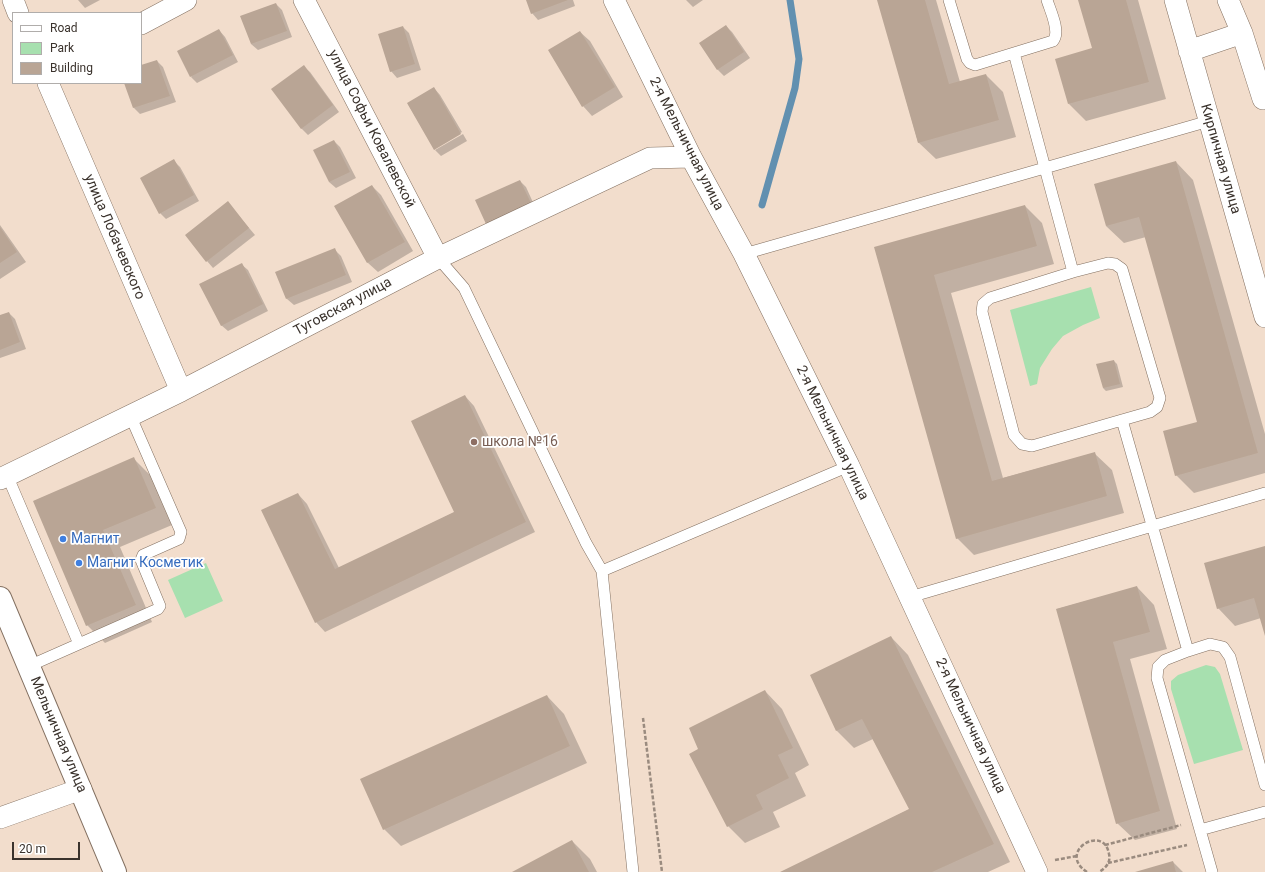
<!DOCTYPE html>
<html>
<head>
<meta charset="utf-8">
<style>
  body { margin:0 }
  #map { position:relative; width:1265px; height:872px; overflow:hidden; background:#f2ddcc; font-family:Roboto,sans-serif }
  canvas { display:block }
  .legend { position:absolute; left:12px; top:12px; width:130px; height:72px; box-sizing:border-box; background:#fff; border:1px solid #b0adab; margin:0; padding:5px 7px; list-style:none; font-size:12px; color:#3a322c }
  .legend li { display:flex; align-items:center; gap:8px; height:20px }
  .legend b { width:20px; border:1px solid #b0adab }
  .scale { position:absolute; left:12px; top:842px; width:68px; height:18px; box-sizing:border-box; border:2px solid #3a322c; border-top:0; padding-left:5px; font-size:12px; line-height:14px; white-space:nowrap; color:#3a322c; -webkit-text-stroke:3px #fff; paint-order:stroke }
</style>
</head>
<body>
<div id="map">
<canvas width="1265" height="872"></canvas>
<ul class="legend">
<li><b style="height:5px;background:#fff"></b>Road</li>
<li><b style="height:11px;background:#a7e0af"></b>Park</li>
<li><b style="height:11px;background:#b9a595"></b>Building</li>
</ul>
<div class="scale">20 m</div>
</div>
<script>
const g = document.querySelector('canvas').getContext('2d');
g.lineJoin = 'round';
function fill(path, color) {
  g.fillStyle = color;
  g.fill(path, 'evenodd');
}
function stroke(path, color, width, dash) {
  g.strokeStyle = color;
  g.lineWidth = width;
  g.lineCap = dash ? 'butt' : 'round';
  g.setLineDash(dash || []);
  g.stroke(path);
}
function drawText(font, color, halo, rows, align = 'center') {
  g.font = font + ' Roboto,sans-serif';
  g.lineWidth = 3.5;
  g.setLineDash([]);
  g.textBaseline = 'middle';
  g.strokeStyle = halo;
  g.fillStyle = color;
  for (const [text, x, y, turn = 0] of rows) {
    g.save();
    g.translate(x, y);
    g.rotate((+turn || 0) * Math.PI / 180);
    g.textAlign = isNaN(turn) ? turn : align;
    if (halo) g.strokeText(text, 0, 0);
    g.fillText(text, 0, 0);
    g.restore();
  }
}
const green = new Path2D(`
  M1091 287 1100 318 1083 325 1063 336 1052 349 1040 368 1037 384 1030 386 1010 310Z
  M206 563 223 601 185 618 168 580Z
  M1206 665 1215 667 1220 674 1243 750 1194 764 1171 689V681L1178 675Z`);
const shadow = new Path2D(`
  M78 0H100L85 8Z
  M527 0H573L575 6 538 20 532 13Z
  M686 0H703L693 7Z
  M878 0H936L960 82 986 75 1003 92 1016 137 936 159 918 142Z
  M1080 0H1138L1166 99 1086 121 1069 104 1093 49Z
  M276 4 282 10 292 37 258 50 251 44Z
  M726 26 732 32 750 58 724 76 718 70 700 43Z
  M403 27 409 33 421 70 397 78 391 71Z
  M219 30 225 37 238 62 197 83 191 77Z
  M580 32 590 41 623 97 592 116 583 106Z
  M157 61 163 67 176 102 140 114 134 108 125 83H141V66Z
  M303 66 310 72 339 112 308 135 301 128Z
  M434 88 440 95 462 132 435 148V150L408 104Z
  M463 134 467 141 441 156 435 150Z
  M334 141 340 147 356 178 336 188 329 182Z
  M174 161 180 167 199 201 166 219 160 213Z
  M1176 162 1193 180 1265 434V473L1194 493 1176 475 1199 422 1146 237 1124 243 1106 226Z
  M520 181 526 187 536 209 493 230Z
  M372 186 381 195 413 251 378 272 368 263 336 207Z
  M228 203 255 235 213 268 207 261Z
  M1025 206 1042 223 1054 264 951 293 1003 478 1094 453 1112 470 1124 513 974 555 957 538 875 248Z
  M0 225 26 262 0 279Z
  M335 250 341 256 352 282 294 305 287 299 277 273Z
  M241 264 248 270 268 311 228 331 221 325Z
  M9 313 15 319 26 349 0 358V316Z
  M1114 361 1117 364 1123 387 1106 391 1103 388Z
  M465 396 474 406 535 532 325 632 316 622 298 494 307 504 339 568 455 512Z
  M134 459 151 476 172 525 120 547 152 622 105 643 87 625 34 501Z
  M1265 547V633L1261 618 1235 626 1218 608Z
  M1137 587 1154 605 1167 649 1130 659 1177 829 1135 840 1117 823 1057 609Z
  M891 637 908 655 1010 862 988 872H782L910 809 873 739 854 748 837 731 811 676Z
  M765 691 782 709 809 765 795 773 806 796 773 812 780 827 745 843 728 826 699 749Z
  M547 696 564 714 587 763 401 846 384 829Z
  M572 841 590 859 597 872H514Z
  M1173 862 1183 872H1137Z`);
const stream = new Path2D(`
  M762 205 795 88 799 59 790 0`);
const building = new Path2D(`
  M526 0H568L531 14Z
  M877 0H925L949 84 986 74 999 120 918 143Z
  M1078 0H1126L1149 82 1068 104 1055 59 1092 48Z
  M276 3 287 31 251 44 240 16Z
  M726 25 744 52 717 70 699 43Z
  M403 26 415 64 390 72 378 34Z
  M219 29 233 55 190 77 177 51Z
  M580 31 615 87 582 107 548 50Z
  M157 60 170 96 133 108 124 83H141V65Z
  M304 65 333 105 301 129 271 89Z
  M434 87 461 134 434 150 407 103Z
  M334 140 350 172 329 182 313 150Z
  M174 159 194 195 159 214 140 178Z
  M1176 161 1258 453 1175 476 1163 431 1197 422 1139 217 1106 226 1094 184Z
  M520 180 531 203 486 224 475 200Z
  M372 185 405 242 367 263 334 206Z
  M228 201 249 228 206 262 185 235Z
  M1025 205 1037 246 934 275 992 481 1095 452 1107 496 956 539 874 247Z
  M0 227 17 252 0 263Z
  M335 248 346 275 286 299 275 272Z
  M242 263 263 304 221 326 199 284Z
  M9 312 20 342 0 350V315Z
  M1114 360 1120 384 1103 388 1096 364Z
  M465 395 526 522 315 623 261 510 298 493 335 569 454 512 411 421Z
  M134 457 156 508 103 530 136 605 86 626 33 501Z
  M1265 546V636L1254 598 1217 609 1204 563Z
  M1137 586 1150 632 1113 642 1160 811 1116 824 1056 609Z
  M891 636 994 844 932 872H780L909 809 862 719 836 731 810 675Z
  M765 690 793 748 778 755 789 778 756 795 763 809 727 827 689 754 698 749 689 728Z
  M547 695 570 746 383 830 360 779Z
  M572 840 589 872H512Z
  M1173 861 1176 872H1135Z`);
const path = new Path2D(`
  M643 718 662 872
  M1105 845 1181 825
  M1055 860 1077 856
  M1108 863 1187 845
  M1087 872C1056 852 1104 823 1109 854 1111 862 1106 868 1099 872`);
const lane = new Path2D(`
  M949 0 967 59 970 63 975 65 1053 41C1061 32 1050 10 1047 0
  M1014 53 1073 272 1108 263 1115 264 1122 269 1160 398 1157 407 1150 412 1122 420 1188 651 1210 644 1223 647 1230 657 1265 785
  M744 254 1209 121
  M438 258 464 288 586 543 602 571 633 872
  M1073 272 990 298 983 304 982 312 1014 435 1022 444 1032 446 1122 420
  M7 475 79 644
  M602 571 849 466
  M910 597 1265 493
  M1188 651 1165 660 1158 667 1157 678 1212 872
  M29 666 158 609 160 606 141 560 143 555 179 539 181 532 130 415
  M1200 830 1265 812`);
const street = new Path2D(`
  M13 0 18 13
  M304 0 438 258
  M614 0 691 157 744 254 849 466 1037 872
  M1175 0 1265 317
  M1228 0 1242 33 1263 99 1265 98
  M141 24 186 0
  M1189 51 1242 33
  M48 83 181 391
  M0 479 181 391 438 258 650 158 691 157
  M0 818 81 789`);
const secondary = new Path2D(`
  M0 598 115 872`);
const markers = [
  [474,442,4,"#8d6e63"],
  [63,539,4,"#3f7fe0"],
  [79,563,4,"#3f7fe0"]
];
const streetNames = [
  ["улица Софьи Ковалевской",371,129,63],
  ["2-я Мельничная улица",686,144,63],
  ["Кирпичная улица",1220,159,74],
  ["улица Лобачевского",114,237,67],
  ["Туговская улица",343,307,-28],
  ["2-я Мельничная улица",832,433,64],
  ["2-я Мельничная улица",970,726,65],
  ["Мельничная улица",58,735,67]
];
const educationNames = [
  ["школа №16",482,442]
];
const shopNames = [
  ["Магнит",71,539],
  ["Магнит Косметик",87,563]
];
fill(green, '#a7e0af');
fill(shadow, '#0003');
stroke(stream, '#6290b0', 7);
fill(building, '#b9a595');
stroke(lane, '#837061', 12);
stroke(street, '#837061', 22);
stroke(secondary, '#837061', 24);
stroke(path, '#9a8b7f', 2.5, [4, 2]);
stroke(lane, '#fff', 11);
stroke(street, '#fff', 21);
stroke(secondary, '#fff', 22);
for (const [x, y, r, color] of markers) {
  const dot = new Path2D();
  dot.arc(x, y, r, 0, 2 * Math.PI);
  g.fillStyle = color;
  g.fill(dot);
  stroke(dot, '#fff', 1.5);
}
drawText('14px', '#3a322c', '#fff', streetNames);
drawText('14px', '#785e54', '#fff', educationNames, 'left');
drawText('14px', '#366cbe', '#fff', shopNames, 'left');
</script>
</body>
</html>
